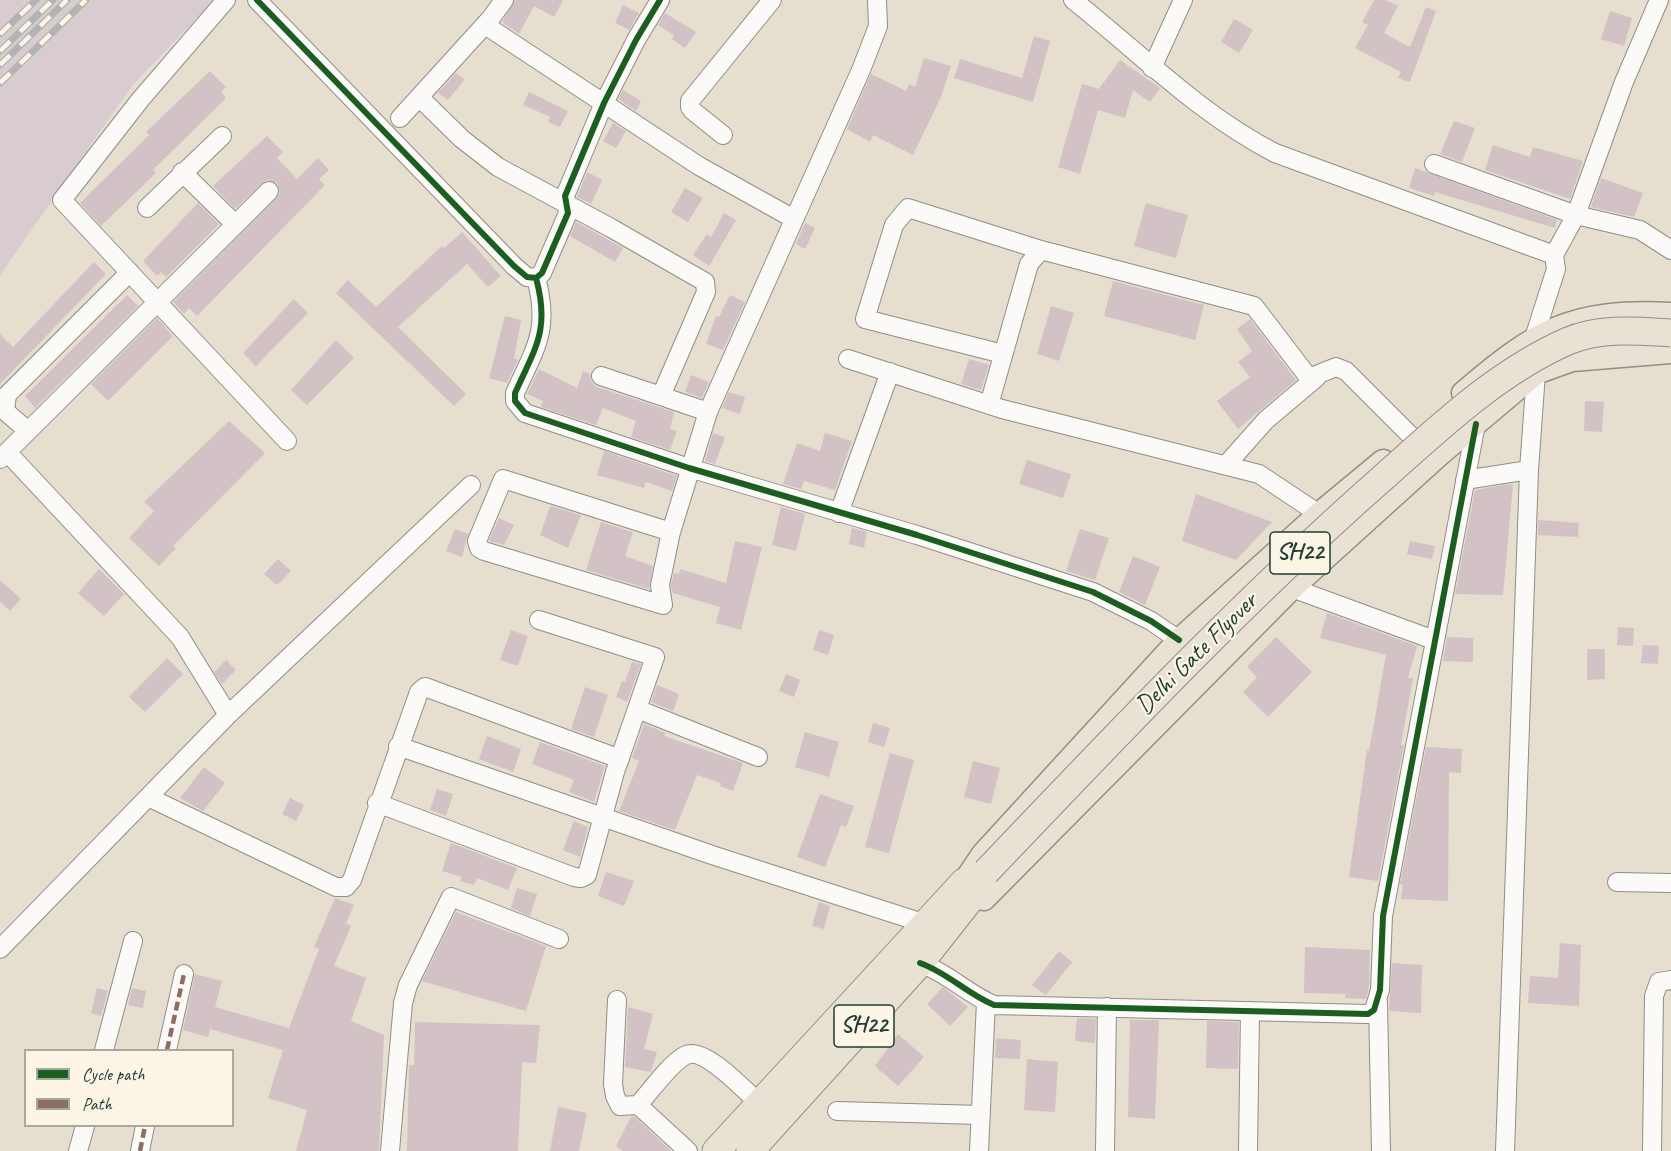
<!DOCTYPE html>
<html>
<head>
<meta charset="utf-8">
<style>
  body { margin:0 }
  #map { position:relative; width:1671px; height:1151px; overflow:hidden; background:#e6dece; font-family:Caveat,sans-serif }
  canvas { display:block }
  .legend { position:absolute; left:24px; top:1049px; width:210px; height:78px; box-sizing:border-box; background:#fcf5e5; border:2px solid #a4ab9e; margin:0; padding:8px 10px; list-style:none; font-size:18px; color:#1f3d34 }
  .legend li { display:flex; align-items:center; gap:12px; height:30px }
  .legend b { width:30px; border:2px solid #a4ab9e }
</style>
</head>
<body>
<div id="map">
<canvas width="1671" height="1151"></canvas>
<ul class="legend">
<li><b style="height:8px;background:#1b5e20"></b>Cycle path</li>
<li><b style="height:8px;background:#8d6e63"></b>Path</li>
</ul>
</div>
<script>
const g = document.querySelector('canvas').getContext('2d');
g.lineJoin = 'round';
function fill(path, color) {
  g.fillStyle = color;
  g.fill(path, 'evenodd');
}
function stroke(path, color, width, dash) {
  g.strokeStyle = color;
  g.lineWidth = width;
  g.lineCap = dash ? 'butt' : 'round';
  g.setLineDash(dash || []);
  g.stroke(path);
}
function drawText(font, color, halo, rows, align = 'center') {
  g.font = font + ' Caveat,sans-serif';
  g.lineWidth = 4.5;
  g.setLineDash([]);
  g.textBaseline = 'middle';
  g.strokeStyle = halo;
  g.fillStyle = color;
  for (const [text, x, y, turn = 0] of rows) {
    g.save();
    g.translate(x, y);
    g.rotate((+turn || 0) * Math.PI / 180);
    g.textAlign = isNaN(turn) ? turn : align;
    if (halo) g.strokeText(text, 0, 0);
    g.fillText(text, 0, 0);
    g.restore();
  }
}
const industrial = new Path2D(`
  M0 0H214L131 87 0 275Z`);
const building = new Path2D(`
  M515 0H563L554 17 534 6 519 34 502 22Z
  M1374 0H1386L1398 6 1384 33 1410 47 1426 7 1436 11 1410 82 1398 78 1401 72 1355 48 1368 25 1362 22Z
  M623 5 639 13 629 30 615 23Z
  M1610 11 1632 18 1624 46 1601 39Z
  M665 13 696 32 685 48 672 39 674 35 658 25Z
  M1234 19 1253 30 1239 53 1221 42Z
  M1034 36 1050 41 1033 102 954 78 960 59 1022 78Z
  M924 58 951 66 941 97 913 155 873 135 870 142 847 129 871 74 906 91 909 84 915 87Z
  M1120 60 1160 88 1150 102 1133 90 1125 118 1098 110 1080 174 1058 167 1082 84 1099 89Z
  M210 71 226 87 221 92 226 98 153 170 156 173 101 226 80 203 149 135 146 132Z
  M456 73 465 79 448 100 438 93Z
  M623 90 641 101 636 111 618 99Z
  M529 92 568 111 560 127 548 122 550 117 523 105Z
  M1454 121 1475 128 1462 162 1440 154Z
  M613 123 626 131 616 148 603 141Z
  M267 136 283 152 277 158 297 179 318 158 329 170 319 179 325 185 197 316 189 308 184 314 173 302 280 194 277 183 266 180 235 209 213 186Z
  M1493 145 1530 157 1533 147 1583 161 1570 199 1485 170Z
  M1415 168 1557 220 1555 228 1435 192 1434 196 1409 188Z
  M587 172 602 180 591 204 577 197Z
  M1601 178 1643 193 1634 217 1591 207Z
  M685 188 703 198 688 222 671 212Z
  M198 203 219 224 166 277 161 272 157 276 143 261Z
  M1146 203 1188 215 1176 258 1134 246Z
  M724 213 736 220 709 266 693 255 707 234 711 237Z
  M576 222 623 248 615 262 570 236Z
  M805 223 815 228 805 249 796 244Z
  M462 232 501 276 488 287 467 264 398 327 466 394 454 406 336 293 348 280 376 307 442 246 444 248Z
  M94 262 106 274 0 384V334L13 347Z
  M1113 281 1204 305 1195 340 1104 316Z
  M127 295 138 306 35 408 25 396Z
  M730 295 745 302 723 350 706 344 716 316 719 317Z
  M294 299 308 313 256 366 243 353Z
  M1051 306 1074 313 1059 361 1037 354Z
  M505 316 521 320 514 358 518 360 507 383 489 378Z
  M157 318 173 336 108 401 91 384Z
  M1250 319 1296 380 1238 429 1217 401 1250 377 1238 362 1252 351 1237 329Z
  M336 340 354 358 307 405 291 390Z
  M969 359 989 365 981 390 961 384Z
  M539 369 577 388 583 371 590 374 592 383 597 387 674 412 670 429 677 431 670 450 631 437 636 421 603 408 596 425 541 407 543 401 527 394Z
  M691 375 709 382 702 398 685 392Z
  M729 392 745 397 740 414 722 408Z
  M1585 401 1604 402 1602 432 1584 431Z
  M229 421 265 453 173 546 176 548 159 566 129 538 154 511 144 502Z
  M713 433 725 437 715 464 705 461Z
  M825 433 852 441 835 490 804 481 801 489 783 484 797 443 820 451Z
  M604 451 677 476 672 491 646 482 644 488 597 475Z
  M1027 460 1071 474 1063 498 1019 484Z
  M1509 484 1513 485 1503 595 1455 594 1475 490Z
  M1196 494 1272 522 1236 560 1182 541Z
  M550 506 581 515 568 548 540 535Z
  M781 507 805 514 796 551 772 545Z
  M499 518 514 525 504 545 489 541Z
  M1538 520 1579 523 1578 537 1538 535Z
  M601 522 633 532 625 556 653 566 649 589 586 570Z
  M852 528 867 532 864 548 849 544Z
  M455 529 468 534 462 557 446 551Z
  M1080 529 1109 538 1095 580 1066 571Z
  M735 541 762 547 741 630 716 623 720 607 673 593 671 585 674 573 679 574 680 569 726 583Z
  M1410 541 1435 546 1432 559 1407 554Z
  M1133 556 1160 567 1145 605 1119 592Z
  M278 559 291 571 277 585 264 574Z
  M99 569 124 594 104 616 78 593Z
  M0 580 21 599 10 611 0 602Z
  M1327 613 1417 646 1408 678H1413L1401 745H1404L1378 881 1349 877 1367 750 1369 751 1386 655 1320 638Z
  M1618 627 1634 628 1633 646 1617 645Z
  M511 630 528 636 518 666 500 660Z
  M819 630 834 635 828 655 813 650Z
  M1276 637 1312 672 1268 717 1243 692 1257 677 1247 667Z
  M1447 637 1473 638V662L1443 661Z
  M1643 645 1659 646 1658 664 1641 663Z
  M1587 649H1605V679L1587 680Z
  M167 658 183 674 145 712 129 697Z
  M226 660 236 670 222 684 214 672Z
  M632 662 641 664 627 702 616 697 622 681 625 682Z
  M786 674 800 680 794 697 779 691Z
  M657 685 679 694 673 711 651 702Z
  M585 687 608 695 594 737 571 729Z
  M873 723 890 728 884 747 868 742Z
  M644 724 666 733 664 736 743 763 733 791 720 786 721 783 697 775 675 830 619 811 639 761 632 758Z
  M805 732 839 742 829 777 795 767Z
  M487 736 521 749 513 772 479 759Z
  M540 742 605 766 594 802 569 792 574 780 532 764Z
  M1426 747 1462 749 1461 773 1449 772 1448 901 1401 899 1403 885 1400 884Z
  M890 753 914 760 889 853 865 847Z
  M973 761 1000 768 991 804 964 797Z
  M204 767 225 783 203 811 180 798Z
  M437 789 453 794 446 816 430 810Z
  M820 794 854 806 846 827 841 825 825 867 797 857Z
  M290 798 304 805 296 821 282 814Z
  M574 821 588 827 580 857 563 850Z
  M451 843 517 868 508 890 477 878 474 885 460 881 462 877 442 871Z
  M606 872 634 881 624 906 598 896Z
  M517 888 537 894 530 916 511 908Z
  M335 898 354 905 346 923 351 926 334 966 366 978 351 1021 384 1035 379 1151H296L307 1110 268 1098 283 1050 210 1029 208 1037 183 1030 195 974 222 981 215 1007 289 1028 319 949 314 947Z
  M819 902 830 906 824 929 812 926Z
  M456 912 546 946 526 1011 422 981Z
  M1560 943 1581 945 1579 1006 1528 1003 1530 976 1558 978Z
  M1305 947 1370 950 1369 988 1366 999 1345 998V994L1304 993Z
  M1059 951 1072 962 1046 995 1032 985Z
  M1392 963 1422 965 1421 1013 1389 1011Z
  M943 987 968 1007 950 1026 927 1004Z
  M97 988 108 991 101 1016 91 1013Z
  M132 988 146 991 143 1008 128 1005Z
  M628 1007 653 1014 644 1049 657 1052 651 1072 625 1067Z
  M1077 1018 1096 1019 1095 1043 1075 1041Z
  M1130 1020H1159L1155 1119 1128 1117Z
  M1207 1021 1239 1022 1238 1069 1206 1068Z
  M415 1022 540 1025 536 1063 522 1062 518 1151H407L409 1065H414Z
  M898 1034 924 1057 898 1086 875 1066Z
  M996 1038 1021 1040 1020 1059 995 1058Z
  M1027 1059 1058 1062 1055 1112 1024 1110Z
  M558 1107 587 1113 579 1151H550Z
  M634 1116 671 1151H623L616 1146 631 1117Z`);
const minor = new Path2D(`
  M226 0 140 100 62 200 287 441
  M257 0 514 266 527 277 536 278 542 273 568 213 565 196 604 103 636 40 660 0
  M1073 0C1140 53 1199 114 1275 153L1554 255 1556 269 1534 338
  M485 25 699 166 794 219
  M1152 68 1183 0
  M419 97 462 139 498 167 611 228 705 282 706 292 661 396 601 376
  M400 118 491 18 504 0
  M723 135 693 111 690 107V101L772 0
  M1434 164 1576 215 1640 230 1671 250
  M182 172 235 224
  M147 208 222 136
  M1554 255 1576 215 1624 82 1659 0
  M536 278C550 329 536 347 515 393V401L525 413 689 468 917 535 1093 592 1151 621 1179 640
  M1003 354 865 319 894 225 908 208 1041 250
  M848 359 1002 409 1259 474 1319 514 1328 523
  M661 396 708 412
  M989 405 1029 264 1041 250 1254 306 1309 378 1336 367 1346 371 1412 437
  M28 431 5 411 7 395 130 272
  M7 452 180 637 228 715
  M0 459 269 191
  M1226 465 1266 420 1317 377
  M1465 480 1529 470
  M839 513 890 372
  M1292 588 1434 640
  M663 605 660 585 671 532 708 412 861 70 878 26 877 0
  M663 605 484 551 479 548 477 541 503 479 671 532
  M637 709 758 757
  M398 746 712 855 926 924
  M148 797 336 887H346L352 880 419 692 425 687 620 759
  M377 803 574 877 581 878 587 875 615 772 655 657 539 620
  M1617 882 1671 883
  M0 949 228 715 471 485
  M920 963C948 973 967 994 994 1005L1368 1014 1374 1010 1380 990 1383 916 1476 424
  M617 1000 613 1084 615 1096 620 1106 638 1105C650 1092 671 1062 686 1055 705 1046 747 1093 761 1105
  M1378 1002 1381 1151
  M104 1050 133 941
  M167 1050 184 974
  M638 1105 688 1151
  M837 1111 981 1115
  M78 1151 85 1126
  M140 1151 145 1126
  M390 1151 403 1003 408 985 451 897 559 939
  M979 1151 986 1002
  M1105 1151 1107 1007
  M1248 1151 1250 1011
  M1505 1151 1529 470 1536 373
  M1652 1151 1654 996 1659 982 1671 980`);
const major = new Path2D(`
  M1463 393C1536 330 1572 309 1671 314
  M964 882 983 854 1179 640 1319 514 1383 461
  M974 897 984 899 1292 588 1440 454 1536 373 1572 360 1671 352`);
const highway = new Path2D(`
  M716 1151 964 882 986 872
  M750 1151 920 963 976 892`);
const rail = new Path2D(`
  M0 34 36 0
  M0 51 53 0
  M0 65 67 0
  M0 83 86 0`);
const highwayBridge = new Path2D(`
  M986 872C1113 739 1239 605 1377 483 1436 431 1495 373 1568 341 1601 327 1637 331 1671 333`);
const quiet = new Path2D(`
  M167 1050 184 974
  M140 1151 145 1126`);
const cycleway = new Path2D(`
  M257 0 514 266 527 277 536 278 542 273 568 213 565 196 604 103 636 40 660 0
  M536 278C550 329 536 347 515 393V401L525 413 689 468 917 535 1093 592 1151 621 1179 640
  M920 963C948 973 967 994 994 1005L1368 1014 1374 1010 1380 990 1383 916 1476 424`);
const shields = [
  [1300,553,60],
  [864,1026,60]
];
const shieldNames = [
  ["SH22",1300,553],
  ["SH22",864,1026]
];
const streetNames = [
  ["Delhi Gate Flyover",1197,654,-45]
];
fill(industrial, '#d9ccd0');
fill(building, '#d2c2c5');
stroke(minor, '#8e8f85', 20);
stroke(major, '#8e8f85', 25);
stroke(highway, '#8e8f85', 29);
stroke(minor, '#fbfaf8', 18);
stroke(major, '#e9e1d4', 22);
stroke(highway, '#e9e1d4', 27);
stroke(rail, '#b2b4b1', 7);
stroke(rail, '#fcf5e5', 4.5, [14]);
stroke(highwayBridge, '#8e8f85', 29, []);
stroke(highwayBridge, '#e9e1d4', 27);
stroke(quiet, '#8d6e63', 4.5, [9, 4.5]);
stroke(cycleway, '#1b5e20', 6);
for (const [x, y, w] of shields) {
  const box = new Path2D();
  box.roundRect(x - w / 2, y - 21, w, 42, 4.5);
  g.fillStyle = '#fcf5e5';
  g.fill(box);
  stroke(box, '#1f3d34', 1.5);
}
drawText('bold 24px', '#1f3d34', null, shieldNames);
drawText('26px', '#1f3d34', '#fcf5e5', streetNames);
</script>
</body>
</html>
